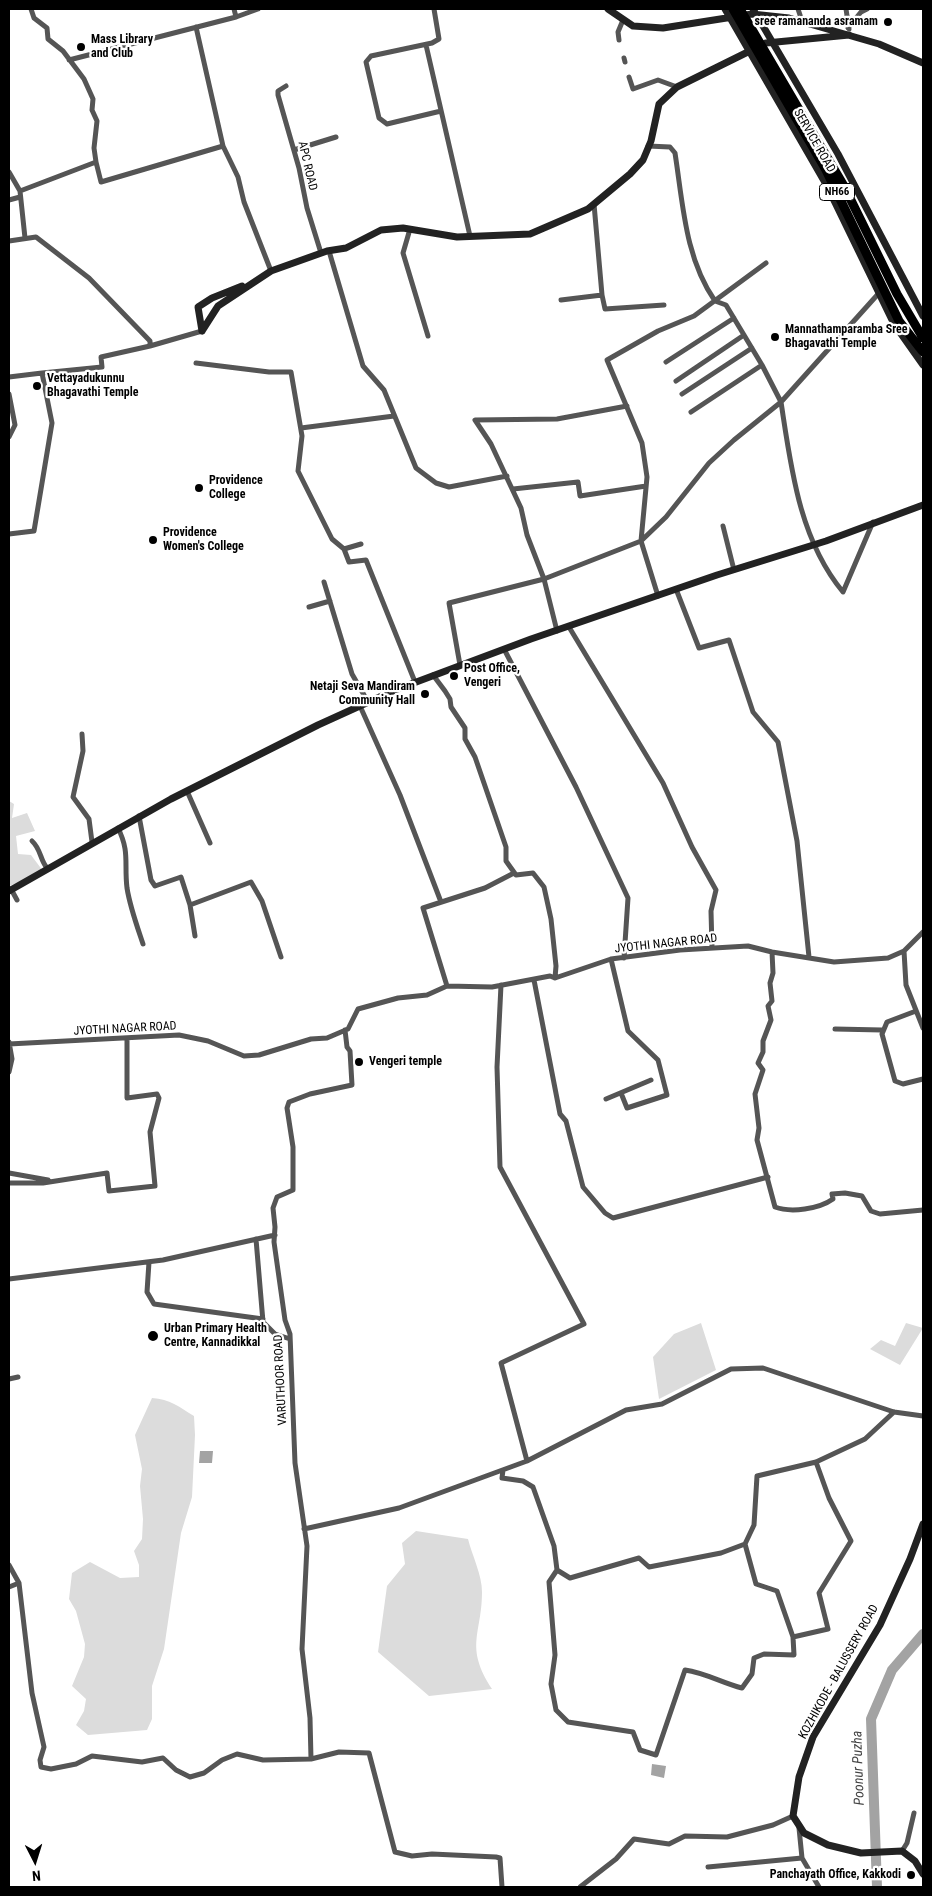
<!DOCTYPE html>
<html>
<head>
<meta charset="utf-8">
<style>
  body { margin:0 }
  #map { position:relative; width:932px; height:1896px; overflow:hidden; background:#fff; font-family:"Roboto Condensed",sans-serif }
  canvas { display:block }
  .frame { position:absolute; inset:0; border:10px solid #000; pointer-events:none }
  .north { position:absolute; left:10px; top:1836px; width:50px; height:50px; -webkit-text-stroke:4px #fff; paint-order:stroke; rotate:175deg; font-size:14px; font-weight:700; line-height:20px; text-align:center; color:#000 }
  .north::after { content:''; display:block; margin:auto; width:18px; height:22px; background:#000; clip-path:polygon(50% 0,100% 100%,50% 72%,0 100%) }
</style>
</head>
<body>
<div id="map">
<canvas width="932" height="1896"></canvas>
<div class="frame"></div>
<div class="north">N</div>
</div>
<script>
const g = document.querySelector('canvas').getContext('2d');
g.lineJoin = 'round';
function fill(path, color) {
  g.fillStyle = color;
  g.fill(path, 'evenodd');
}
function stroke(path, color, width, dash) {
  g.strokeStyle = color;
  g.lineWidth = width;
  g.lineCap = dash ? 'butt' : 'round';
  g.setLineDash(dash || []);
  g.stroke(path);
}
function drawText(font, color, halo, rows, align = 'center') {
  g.font = font + ' "Roboto Condensed",sans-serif';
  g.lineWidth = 4.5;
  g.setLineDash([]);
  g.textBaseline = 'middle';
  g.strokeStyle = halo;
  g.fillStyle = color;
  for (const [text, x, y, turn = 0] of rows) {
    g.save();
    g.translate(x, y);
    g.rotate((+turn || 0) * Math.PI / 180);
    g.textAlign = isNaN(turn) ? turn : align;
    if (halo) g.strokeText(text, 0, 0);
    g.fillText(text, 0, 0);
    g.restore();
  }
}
const green = new Path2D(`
  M9 801 14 804 12 818 27 813 35 831 16 836 18 854 31 855 43 871 28 879 9 886Z
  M701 1323 716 1370 659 1399 653 1357 674 1334Z
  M906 1323 923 1328 900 1365 870 1349 881 1340 895 1346Z
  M152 1398C170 1399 179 1407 194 1416L195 1435 192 1497 181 1533 164 1649 152 1686V1719L147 1730 88 1735 76 1725 84 1711 86 1699 72 1686 84 1657 85 1644 76 1611 69 1599 72 1573 90 1562 120 1578 139 1577V1565L134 1551 142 1539 143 1519 140 1486 142 1469 135 1435Z
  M416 1531 468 1539C472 1555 482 1575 482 1592 482 1634 464 1646 492 1689L429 1696 378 1652 387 1586 405 1564 402 1543Z`);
const water = new Path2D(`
  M200 1451H213L212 1463H199Z
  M652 1764 666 1766 664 1778 651 1775Z`);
const river = new Path2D(`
  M877 1887 871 1719 892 1670 923 1634`);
const street = new Path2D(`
  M31 9 34 18 47 28 48 39 63 51 84 79 93 99 92 110 97 121 94 148 96 162 101 182 223 146
  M434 9 439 39 432 43 371 56 366 62 379 118 387 124 441 111
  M798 9 802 21
  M846 9 849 29
  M236 17 258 9
  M196 27 223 146 238 177 244 202 271 271
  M848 28 861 12 867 9
  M619 40 618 32 623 20
  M426 45 470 236
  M624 58 625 62
  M69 60 236 17 234 9
  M629 77 633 89 658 80 677 87
  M286 86 278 91V95L299 168 307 208 321 253
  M648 146 670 147 675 153C683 204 685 258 715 301L726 305 762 365 691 412
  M294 150 336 137
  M9 172 20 191 25 238
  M20 191 96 162
  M9 200 20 197
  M410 229 403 253 428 336
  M9 241 36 237 89 278 150 341V346L101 357 102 367 42 373 52 423 34 531 9 534
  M329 251 363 366 384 390 416 468 436 483 449 487 507 476
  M602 295 605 309 664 305
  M561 300 602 295 594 204
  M150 346 202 331
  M666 362 734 318
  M196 363 269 372H291L302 436 298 471 332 539 344 549 349 562 366 560 415 682
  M9 377 42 373
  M676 381 744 335
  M9 394 15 425 9 437
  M682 394 752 348
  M301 428 394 416
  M513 489 578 482 580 496 646 486
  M873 522 843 592C799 539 791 467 781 402L879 293
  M723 526 734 570
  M344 549 361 544
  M324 582 352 674 368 702
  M676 589 699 648 729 640 753 712 778 742 797 841 809 957
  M658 596 641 541 666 517 709 463 734 440 781 402 762 365
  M309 607 330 601
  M569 627 663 783 692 847 716 890 711 911 712 948
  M557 631 544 579 641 541 647 477 642 443 607 360 658 331 694 316 766 263
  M504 649 576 787 628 898 624 958
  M460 665 449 603 544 579 527 535 521 508 491 444 475 420 557 419 627 406
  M433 675 445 691 450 699 451 707 465 728V739L475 757 506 847V861L516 875 533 873 544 887 551 919 556 966 555 978
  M360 706 400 795 441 902
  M82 734 83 751 73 797 89 819 92 842
  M187 791 210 843
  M139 816 151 880 155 886 181 877 190 905 195 936
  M118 828C130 852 124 863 127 888 130 907 137 926 143 944
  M32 841C41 849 40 860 47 868
  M11 889 17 900
  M190 905 251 882 262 901 281 957
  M904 951 906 985 923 1028
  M772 952 773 973 770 983 772 1001 768 1006 771 1020 763 1041V1052L758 1063 763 1070 755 1094 759 1128 757 1140 775 1207C791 1213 819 1209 833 1199L832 1194 845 1193 862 1196 871 1211 880 1214 923 1210
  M611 959 628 1031 658 1060 667 1095 627 1108 621 1093
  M534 980 560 1114 566 1121 583 1187 605 1213 613 1218 768 1177
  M447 986 423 908 485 888 514 873
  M916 1011 887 1022 882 1034 895 1081 903 1084 923 1079
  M835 1029 882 1030
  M9 1042 12 1059 9 1072
  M9 1044 179 1035 208 1041 244 1056 259 1055 311 1039 327 1038 348 1029 358 1009 398 998 427 995 447 986 492 987 550 976 555 978 611 959 680 950 748 946 772 952 834 962 888 958 904 951 923 932
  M606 1099 651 1080
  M9 1173 48 1180
  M9 1183H43L107 1173 109 1191 155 1186 150 1132 159 1098 157 1094 127 1098V1038
  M256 1239 263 1322 275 1334 290 1339
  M149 1262 147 1292 154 1304 263 1319
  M9 1279 163 1260 275 1235
  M9 1379 18 1377
  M527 1461 626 1410 662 1404 731 1369 763 1368 894 1412 923 1416
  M816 1462 829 1498 851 1541 819 1593 828 1629 793 1637 777 1591 756 1584 745 1544 754 1525 757 1476 816 1462 865 1439 894 1412
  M503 1470 502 1478 523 1481 533 1487 554 1546 557 1570 570 1578 639 1558 649 1567 721 1553 745 1544
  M304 1529 399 1508 527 1461 501 1363 584 1324 500 1167 497 1067 501 985
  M9 1565 19 1583 32 1693 44 1747 40 1760 41 1767 51 1769 76 1764 92 1756 142 1762 163 1758 176 1770 190 1777 204 1773 222 1760 237 1754 263 1760 311 1759 339 1752 369 1753 395 1852 412 1856 432 1854 496 1857 500 1858 502 1887
  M557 1570 549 1582 555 1655 551 1684 556 1710 568 1722 633 1732 640 1750 656 1755 685 1670C706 1673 722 1683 742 1688L752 1674 754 1658 764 1654 794 1655 793 1637
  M9 1587 19 1583
  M311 1759 310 1718 302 1649 307 1546 295 1463 290 1334 285 1320 274 1242 275 1227 273 1208 277 1197 293 1190V1147L287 1108 289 1102 310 1094 352 1085 350 1051 347 1047 345 1030
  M799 1828 802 1858 819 1887
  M902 1851 907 1843 914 1813
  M708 1867 802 1858
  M580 1887 616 1859 634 1839 669 1844 685 1836 727 1837 773 1825 793 1816`);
const secondary = new Path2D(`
  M608 9 633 26 663 28 752 14 789 18 879 44 923 63
  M725 9 827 186 894 324 923 365
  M753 9 838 154 923 316
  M202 331 218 306 271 271 327 251 346 248 381 230 403 228 457 237 530 234 588 209 630 174 643 160 651 141 659 104 677 87 766 43 849 35
  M202 331 198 307 212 298 242 286
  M9 891 171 799 318 725 395 690 531 639 717 575 826 541 923 505
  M923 1524 910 1559 880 1625 813 1737 799 1777 793 1816 804 1833 828 1845 861 1853 902 1851 915 1861 923 1874`);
const highway = new Path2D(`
  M733 9 826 170 899 321 923 352
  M740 9 844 186 897 294 923 338`);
const markers = [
  [888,22,5,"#000"],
  [81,47,5,"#000"],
  [775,337,5,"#000"],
  [37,386,5,"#000"],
  [199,488,5,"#000"],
  [153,540,5,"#000"],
  [454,676,5,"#000"],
  [425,694,5,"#000"],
  [359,1062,5,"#000"],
  [153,1336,6,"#000"],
  [911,1875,5,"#000"]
];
const shields = [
  [837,192,35]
];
const shieldNames = [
  ["NH66",837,192]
];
const poiNames = [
  ["sree ramananda asramam",878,22,"right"],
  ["Mass Library",91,40],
  ["and Club",91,54],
  ["Mannathamparamba Sree",785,330],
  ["Bhagavathi Temple",785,344],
  ["Vettayadukunnu",47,379],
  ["Bhagavathi Temple",47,393],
  ["Providence",209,481],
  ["College",209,495],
  ["Providence",163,533],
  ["Women's College",163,547],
  ["Post Office,",464,669],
  ["Vengeri",464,683],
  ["Netaji Seva Mandiram",415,687,"right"],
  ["Community Hall",415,701,"right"],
  ["Vengeri temple",369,1062],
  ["Urban Primary Health",164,1329],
  ["Centre, Kannadikkal",164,1343],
  ["Panchayath Office, Kakkodi",901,1875,"right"]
];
const streetNames = [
  ["SERVICE ROAD",814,141,60],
  ["APC ROAD",307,166,77],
  ["JYOTHI NAGAR ROAD",666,944,-6],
  ["JYOTHI NAGAR ROAD",125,1029,-3],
  ["VARUTHOOR ROAD",281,1380,-93],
  ["KOZHIKODE - BALUSSERY ROAD",839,1672,-61]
];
const waterNames = [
  ["Poonur Puzha",859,1768,-92]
];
fill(green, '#dcdcdc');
fill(water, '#a3a3a3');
stroke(river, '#a3a3a3', 10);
stroke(street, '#555', 5);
stroke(secondary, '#222', 7);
stroke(highway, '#000', 9);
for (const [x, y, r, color] of markers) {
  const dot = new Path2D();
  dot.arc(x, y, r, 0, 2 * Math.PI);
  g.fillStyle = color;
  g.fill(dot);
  stroke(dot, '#fff', 2);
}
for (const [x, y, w] of shields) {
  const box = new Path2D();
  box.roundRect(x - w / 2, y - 8.5, w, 17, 4);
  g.fillStyle = '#fff';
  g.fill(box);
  stroke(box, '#000', 1);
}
drawText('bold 11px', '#000', null, shieldNames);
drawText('bold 12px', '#000', '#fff', poiNames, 'left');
drawText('12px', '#000', '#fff', streetNames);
drawText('italic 14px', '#444', '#fff', waterNames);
</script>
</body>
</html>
